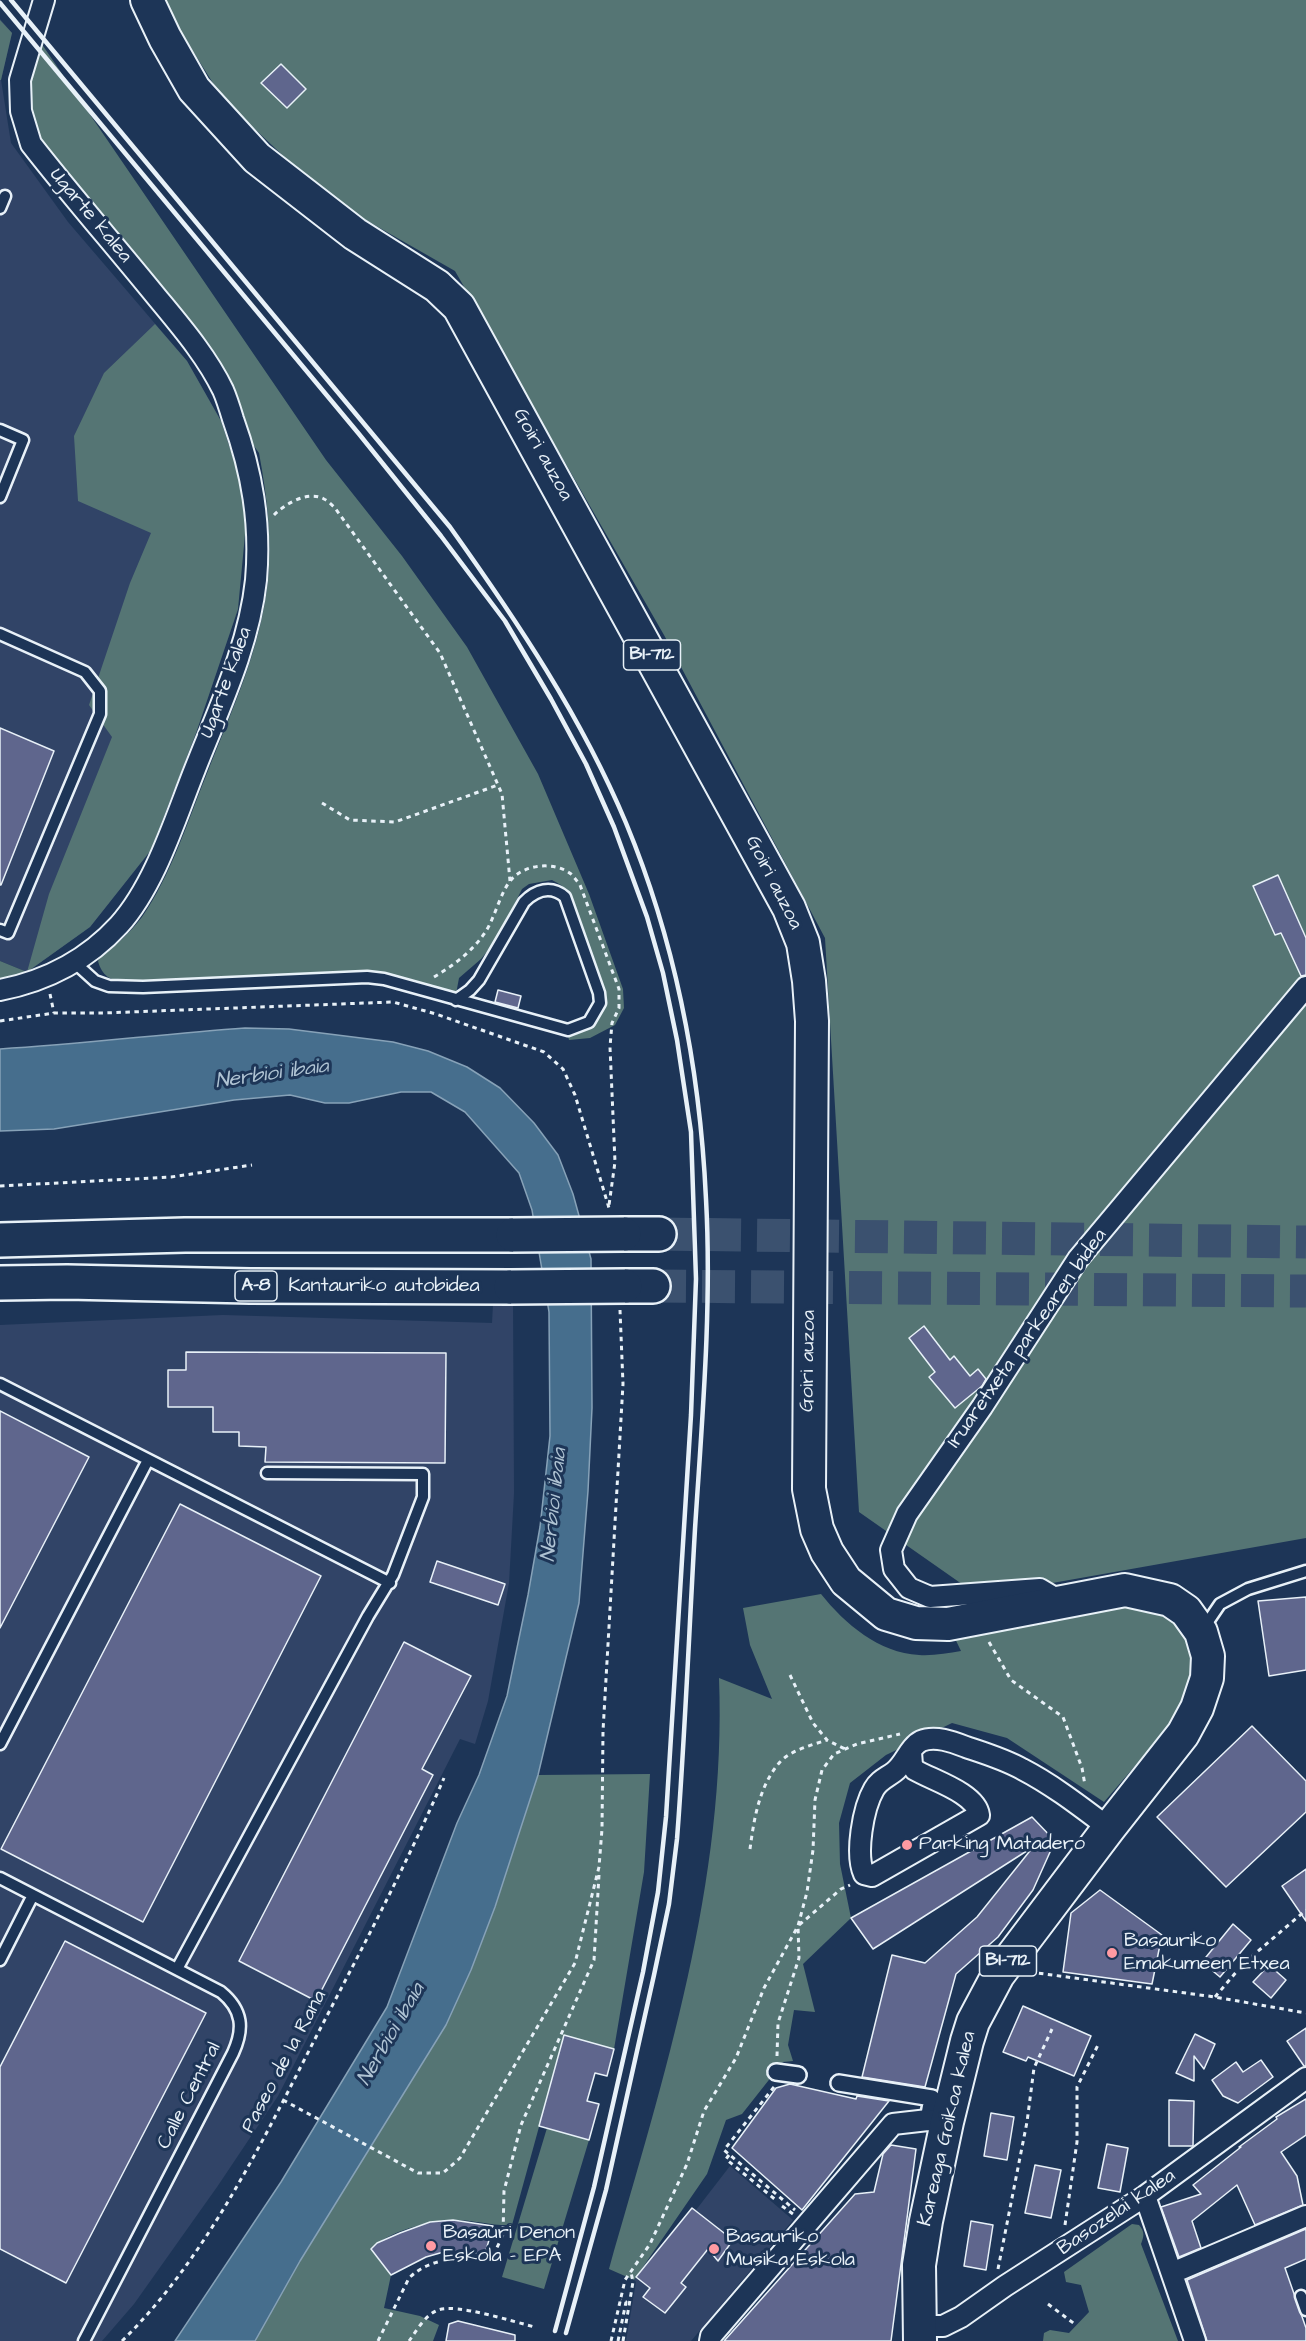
<!DOCTYPE html>
<html>
<head>
<meta charset="utf-8">
<style>
  body { margin:0 }
  canvas { display:block; background:#1d3557 }
</style>
</head>
<body>
<canvas width="1306" height="2341"></canvas>
<script>
const g = document.querySelector('canvas').getContext('2d');
g.lineJoin = 'round';
function fill(path, color) {
  g.fillStyle = color;
  g.fill(path, 'evenodd');
}
function stroke(path, color, width, dash) {
  g.strokeStyle = color;
  g.lineWidth = width;
  g.lineCap = dash ? 'butt' : 'round';
  g.setLineDash(dash || []);
  g.stroke(path);
}
function drawText(font, color, halo, rows, align = 'center') {
  g.font = font + ' "Architects Daughter",sans-serif';
  g.lineWidth = 6;
  g.setLineDash([]);
  g.textBaseline = 'middle';
  g.strokeStyle = halo;
  g.fillStyle = color;
  for (const [text, x, y, turn = 0] of rows) {
    g.save();
    g.translate(x, y);
    g.rotate((+turn || 0) * Math.PI / 180);
    g.textAlign = isNaN(turn) ? turn : align;
    if (halo) g.strokeText(text, 0, 0);
    g.fillText(text, 0, 0);
    g.restore();
  }
}
const built = new Path2D(`
  M0 19 12 33 1 80 11 143 68 222 187 361 221 421 238 609 196 733 151 850 90 927 27 972 0 961Z
  M493 1305H513L514 1493 509 1583 488 1701 475 1744 460 1739 278 2096 217 2187 134 2304 102 2341H0V1325L223 1315 492 1323Z
  M730 2166 793 2220 691 2341H626L636 2282 634 2280 692 2207 696 2210Z`);
const green = new Path2D(`
  M164 0H1306V1538L979 1596 859 1512 825 938 664 635 455 271 329 199 223 99 172 18Z
  M0 20 12 33 1 80H0Z
  M26 21 326 460 402 556 467 647 538 774 589 894 623 989 624 1008 615 1025 590 1038 569 1040 568 1036C591 1029 606 1018 605 992L572 901 561 885 552 880 529 884 522 889 497 939 481 959 459 978 456 994 386 974 367 971 124 982C110 980 102 976 98 961L100 958C115 946 130 933 142 917 171 875 187 823 206 776 231 712 261 649 268 580 272 537 267 496 259 453L26 126Z
  M155 324 187 361 221 421 248 503 238 609 196 733 151 850 90 927 27 972 0 981V961L27 972 49 894 112 737 89 705 130 583 151 533 78 501 74 436 104 373Z
  M821 1594C845 1624 879 1653 919 1655 933 1656 948 1653 961 1651L948 1624 1158 1602 1198 1643 1189 1703 1104 1802 1007 1738 952 1723 886 1755 850 1783 839 1823 840 1864 851 1918 803 1964 815 2012 794 2010 788 2045 793 2061 783 2062 742 2114 726 2120 707 2174 634 2280 609 2269C664 2077 727 1881 719 1678L772 1699 750 1645 743 1608Z
  M650 1774 644 1872 614 2049 564 2036 512 2225C491 2226 471 2219 451 2220 428 2221 387 2232 371 2249L391 2275 384 2308 420 2316 439 2325 433 2341H255L300 2261 446 2025 471 1970 495 1907 538 1775Z
  M547 2128 589 2140 544 2289 502 2277Z
  M1132 2224 1139 2225C1145 2232 1144 2236 1141 2244L1178 2341H1043L1044 2333 1050 2330 1069 2333 1089 2312 1081 2285 1066 2282 1064 2272Z`);
const water = new Path2D(`
  M245 1028 289 1029 393 1042 428 1051 467 1067 500 1088 534 1123 558 1155 573 1194 591 1259 592 1408 588 1491 579 1603 538 1775 495 1907 471 1970 446 2025 300 2261 255 2341H175L281 2182 387 2007 457 1823 479 1775 507 1696 528 1595 540 1527 550 1436 549 1312 532 1210 519 1173 465 1112 431 1092H401L349 1103H325L290 1095 234 1100 54 1129 0 1131V1049C82 1044 163 1034 245 1028Z`);
const building = new Path2D(`
  M281 64 306 89 287 108 261 83Z
  M0 728 54 751 1 885H0Z
  M1278 875 1306 938V975L1301 976 1281 933 1275 935 1253 886Z
  M498 990 521 996 518 1008 495 1002Z
  M924 1326 950 1360 954 1356 970 1376 978 1369 986 1379 982 1386 955 1408 929 1377 935 1372 909 1338Z
  M186 1352 446 1353 445 1463 265 1462 266 1447 239 1446V1432H213V1407H168V1370H186Z
  M0 1411 89 1457 0 1628Z
  M180 1504 321 1576 143 1922 1 1849Z
  M437 1561 505 1584 498 1605 430 1582Z
  M1306 1597V1670L1269 1676 1258 1601Z
  M404 1642 471 1676 422 1769 433 1775 316 2001 239 1961Z
  M1252 1726 1306 1781V1812L1226 1887 1157 1817Z
  M1032 1817 1055 1841 1033 1890 998 1937 956 1974 925 2087 862 2077 892 1955 925 1963 977 1917 1033 1847 873 1949 851 1918Z
  M1306 1869V1921L1282 1886Z
  M1100 1890 1162 1935 1152 1984 1063 1972 1071 1913Z
  M1233 1924 1251 1940 1220 1977 1202 1962Z
  M65 1941 206 2013 66 2283 0 2249V2067Z
  M1269 1965 1286 1980 1271 1998 1253 1982Z
  M1023 2006 1091 2036 1074 2076 1028 2057 1026 2061 1003 2052Z
  M1306 2028V2066H1304L1287 2041Z
  M1195 2034 1215 2044 1204 2069 1194 2056V2081L1176 2073Z
  M564 2035 614 2049 607 2076 595 2073 587 2101 599 2104 589 2140 539 2126Z
  M1261 2060 1273 2077 1238 2103 1223 2096 1212 2080 1236 2062 1243 2072Z
  M790 2084 856 2099 857 2096 889 2101 802 2210 732 2148 776 2088Z
  M1306 2099V2135L1281 2152 1297 2176 1303 2205 1255 2225 1237 2185 1192 2221 1201 2248 1179 2257 1161 2207 1201 2194 1193 2185 1241 2147H1239L1277 2119 1276 2117Z
  M1169 2100 1194 2101 1193 2146H1169Z
  M991 2113 1014 2117 1007 2160 984 2156Z
  M1107 2144 1128 2148 1120 2192 1098 2188Z
  M891 2145 916 2149 891 2341H724L855 2194 874 2192 883 2154Z
  M1035 2165 1061 2170 1051 2218 1025 2213Z
  M692 2208 733 2240 718 2261 708 2249 681 2283 686 2287 665 2313 643 2297 650 2288 636 2277Z
  M453 2220 493 2226 485 2254 447 2251 426 2257 391 2275 371 2249 377 2243 400 2233 430 2222Z
  M971 2221 993 2225 986 2270 964 2266Z
  M1306 2229V2259L1285 2268 1306 2328V2341H1207L1187 2280Z
  M458 2321 515 2335V2341H446L449 2324Z`);
const motorwayTunnel = new Path2D(`
  M659 1234 1306 1242
  M653 1286 1306 1291`);
const path = new Path2D(`
  M274 515C285 504 308 490 324 499 328 501 332 505 335 508L440 653 502 794 510 881
  M322 803 350 820 395 822 498 785
  M434 977C454 965 473 951 486 931 495 917 501 891 511 880 524 864 555 861 571 874 574 877 577 881 580 885L619 989V1008L612 1023 610 1047 615 1162 609 1205
  M50 994 54 1013
  M0 1021 54 1013H103L393 1002 436 1014 544 1052 563 1069 575 1095 609 1208
  M0 1186 171 1177 252 1165
  M989 1642 1011 1680 1063 1717 1082 1768 1085 1785
  M790 1675 813 1723 827 1740 845 1749
  M750 1849C754 1819 759 1786 780 1762 791 1750 812 1745 827 1740
  M1030 1972 1215 1997 1306 2013
  M1215 1997 1243 1964 1306 1910
  M777 2056 778 2023 799 1958 798 1926 841 1889 850 1885
  M774 2087 724 2150 795 2210
  M283 2100 418 2173H443L460 2158 575 1963 599 1867 602 1829 603 1731 623 1384 620 1310
  M729 2155 726 2159 777 2201
  M782 2206 793 2214
  M1065 2225 1077 2142V2087L1098 2045
  M998 2269 1027 2122 1034 2068 1052 2029
  M1048 2304 1076 2325
  M122 2341C207 2258 263 2140 317 2035 361 1950 406 1866 444 1778
  M378 2341 409 2278C432 2256 461 2258 491 2260L503 2235 504 2191 521 2125 594 1960 599 1875
  M409 2341C417 2330 425 2315 438 2310 456 2303 514 2322 535 2327
  M611 2341 625 2280 650 2244 687 2164 704 2111 736 2058 764 1988 798 1926 807 1892 813 1850 815 1800 822 1770 834 1754 857 1744 900 1734
  M618 2341 626 2302 621 2300
  M623 2341 633 2282 631 2272`);
const service = new Path2D(`
  M0 208 5 196
  M0 430 23 440 0 497
  M0 634 85 672 100 691V714L8 933 0 930
  M74 962 95 981 109 986 143 987 367 977 384 979 568 1030 589 1022 600 1003 599 993 565 897C551 885 536 890 524 902L479 980 470 990 456 1000
  M0 1384 390 1583
  M1203 1629 1220 1604 1248 1589 1306 1571
  M0 1744 148 1460
  M0 1878 221 1992C243 2010 244 2029 233 2053L84 2341
  M0 1960 33 1895
  M177 1969 368 1616 393 1575 423 1497V1474L267 1473
  M1301 2296 1306 2310`);
const pedestrian = new Path2D(`
  M776 2072 798 2075
  M839 2083 932 2098 928 2120`);
const minor = new Path2D(`
  M0 990C46 981 87 960 119 925 155 885 175 819 195 769 219 708 249 646 256 580 261 523 252 472 233 419 230 409 227 399 223 390 205 353 177 322 151 290 111 241 70 194 31 144L21 111 20 80 44 0
  M1051 1604 1050 1595 1040 1589 930 1597 909 1588 894 1569 891 1550 907 1514 982 1407 1078 1259 1306 987
  M911 1752 912 1765 915 1770C932 1780 976 1793 979 1815L872 1876 864 1874C855 1854 863 1808 874 1789 879 1780 886 1778 894 1772 905 1764 909 1747 921 1741 935 1735 953 1742 966 1747 984 1753 1004 1759 1022 1769 1053 1785 1081 1807 1109 1828
  M1145 2196 1195 2341
  M1172 2273 1306 2216
  M919 2326H943L961 2317 1005 2286 1145 2196 1306 2078
  M710 2341 711 2336 893 2124 928 2120 947 2122`);
const primary = new Path2D(`
  M147 0 165 38 194 89 257 158 355 234 437 286 459 307 789 908 803 943 809 981 812 1021 809 1489 817 1529 827 1552 846 1581 886 1614 916 1623 948 1624 1125 1590 1170 1600 1186 1611 1201 1632 1208 1656 1207 1678 1197 1708 1183 1734 1109 1828 998 1975 973 2022 967 2041 947 2122 926 2221 919 2265 920 2341`);
const motorway = new Path2D(`
  M624 1234H659
  M0 1240 185 1235H513
  M0 1283 67 1282 250 1286 511 1287
  M625 1286H653`);
const rail = new Path2D(`
  M11 0 450 527C517 621 581 716 626 823 675 941 700 1071 706 1199 712 1308 702 1420 695 1529 689 1632 685 1736 677 1839L669 1904 654 1975 606 2190 566 2333
  M0 3 359 434 441 536 505 621 551 699 586 764 614 827 647 917 663 973 677 1040 691 1132 696 1279 691 1415 666 1817 658 1892 643 1972 594 2187 555 2331`);
const motorwayBridge = new Path2D(`
  M513 1235 624 1234
  M511 1287 625 1286`);
const markers = [
  [907,1845,6,"#ff9aa2"],
  [1112,1953,6,"#ff9aa2"],
  [431,2246,6,"#ff9aa2"],
  [714,2249,6,"#ff9aa2"]
];
const shields = [
  [652,655,57],
  [256,1286,42],
  [1008,1961,57]
];
const shieldNames = [
  ["BI-712",652,655],
  ["A-8",256,1286],
  ["BI-712",1008,1961]
];
const streetNames = [
  ["Ugarte kalea",90,216,50],
  ["Goiri auzoa",542,455,61],
  ["Ugarte kalea",227,683,-70],
  ["Goiri auzoa",773,883,63],
  ["Kantauriko autobidea",384,1287],
  ["Iruaretxeta parkearen bidea",1028,1339,-55],
  ["Goiri auzoa",809,1361,-89],
  ["Paseo de la Rana",285,2062,-62],
  ["Calle Central",190,2096,-63],
  ["Kareaga Goikoa kalea",948,2129,-77],
  ["Basozelai kalea",1117,2213,-34]
];
const poiNames = [
  ["Parking Matadero",919,1845],
  ["Basauriko",1124,1942],
  ["Emakumeen Etxea",1124,1965],
  ["Basauri Denon",443,2234],
  ["Eskola - EPA",443,2257],
  ["Basauriko",726,2238],
  ["Musika Eskola",726,2261]
];
const waterNames = [
  ["Nerbioi ibaia",272,1075,-8],
  ["Nerbioi ibaia",555,1505,-84],
  ["Nerbioi ibaia",392,2035,-60]
];
fill(built, '#314467');
fill(green, '#557574');
fill(water, '#466e8d');
stroke(water, '#87a2b8', 1.5);
fill(building, '#5f668d');
stroke(building, '#e8f1f8', 1.5);
stroke(motorwayTunnel, '#3b516f', 33, [33, 16]);
stroke(service, '#e8f1f8', 15);
stroke(pedestrian, '#e8f1f8', 20);
stroke(minor, '#e8f1f8', 24);
stroke(primary, '#e8f1f8', 36);
stroke(motorway, '#e8f1f8', 38);
stroke(path, '#e8f1f8', 3, [4.5, 4.5]);
stroke(service, '#1d3557', 10);
stroke(pedestrian, '#1d3557', 15);
stroke(minor, '#1d3557', 20);
stroke(primary, '#1d3557', 32);
stroke(motorway, '#1d3557', 33);
stroke(rail, '#e8f1f8', 4.5);
stroke(motorwayBridge, '#e8f1f8', 38, []);
stroke(motorwayBridge, '#1d3557', 33);
for (const [x, y, r, color] of markers) {
  const dot = new Path2D();
  dot.arc(x, y, r, 0, 2 * Math.PI);
  g.fillStyle = color;
  g.fill(dot);
  stroke(dot, '#1d3557', 2);
}
for (const [x, y, w] of shields) {
  const box = new Path2D();
  box.roundRect(x - w / 2, y - 15, w, 30, 4.5);
  g.fillStyle = '#1d3557';
  g.fill(box);
  stroke(box, '#e8f1f8', 1.5);
}
drawText('bold 18px', '#e8f1f8', null, shieldNames);
drawText('20px', '#e8f1f8', '#1d3557', streetNames);
drawText('20px', '#e8f1f8', '#1d3557', poiNames, 'left');
drawText('italic 21px', '#afc3d3', '#1d3557', waterNames);
</script>
</body>
</html>
